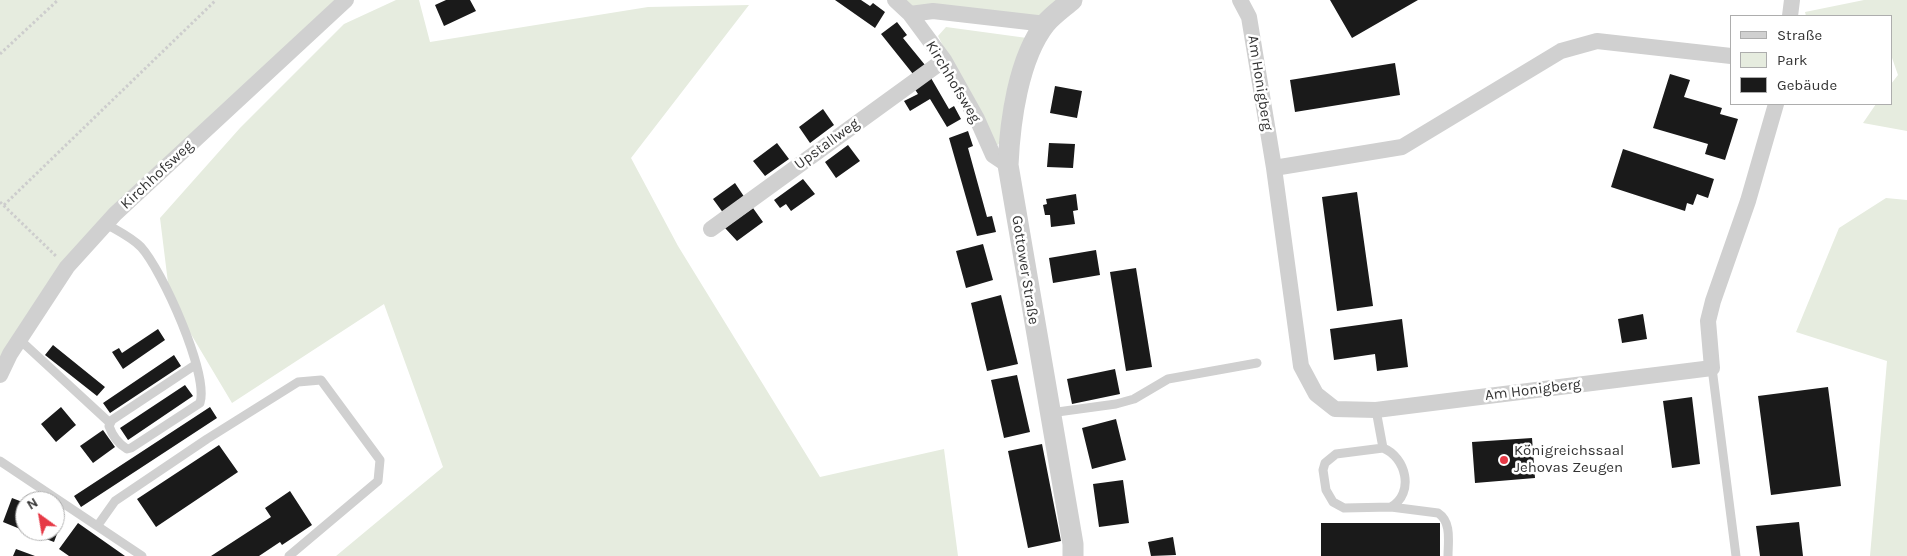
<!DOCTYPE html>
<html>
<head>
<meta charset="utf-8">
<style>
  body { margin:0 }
  #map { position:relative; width:1907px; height:556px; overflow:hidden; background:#fff; font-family:Karla,sans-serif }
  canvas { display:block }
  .legend { position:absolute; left:1730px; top:15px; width:162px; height:90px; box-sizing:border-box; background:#fff; border:1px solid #adadad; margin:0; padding:6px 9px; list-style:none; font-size:15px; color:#333 }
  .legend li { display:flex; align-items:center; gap:10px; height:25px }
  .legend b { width:25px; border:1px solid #adadad }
  .north { position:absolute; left:15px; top:491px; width:50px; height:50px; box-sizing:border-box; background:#fff; border:1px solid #adadad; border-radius:50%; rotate:328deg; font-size:14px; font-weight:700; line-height:20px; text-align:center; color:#333 }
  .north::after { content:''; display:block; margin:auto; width:18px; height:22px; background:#e63946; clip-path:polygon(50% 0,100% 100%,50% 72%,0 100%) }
</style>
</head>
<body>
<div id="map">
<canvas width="1907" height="556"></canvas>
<ul class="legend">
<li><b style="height:6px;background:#d0d0d0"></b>Straße</li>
<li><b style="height:14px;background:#e6ecdf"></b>Park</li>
<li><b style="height:14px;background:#1a1a1a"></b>Gebäude</li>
</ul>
<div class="north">N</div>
</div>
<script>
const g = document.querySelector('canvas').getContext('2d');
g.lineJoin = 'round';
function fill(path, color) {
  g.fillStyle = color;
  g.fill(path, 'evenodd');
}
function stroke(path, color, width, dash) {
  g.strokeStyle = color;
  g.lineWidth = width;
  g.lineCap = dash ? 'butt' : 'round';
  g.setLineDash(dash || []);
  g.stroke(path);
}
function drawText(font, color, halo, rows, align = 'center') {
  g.font = font + ' Karla,sans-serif';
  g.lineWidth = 5;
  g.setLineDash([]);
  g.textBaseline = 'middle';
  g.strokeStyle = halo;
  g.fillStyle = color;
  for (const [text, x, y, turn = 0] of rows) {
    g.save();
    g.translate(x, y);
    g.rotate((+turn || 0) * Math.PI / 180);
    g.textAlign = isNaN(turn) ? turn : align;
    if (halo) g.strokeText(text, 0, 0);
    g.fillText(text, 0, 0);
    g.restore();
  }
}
const green = new Path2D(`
  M0 0H342L70 263 0 375Z
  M396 0H419L430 42 648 7 749 5 631 158 678 246 820 477 944 449 958 556H336L443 467 384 304 232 403 170 299 160 218 240 128 344 24Z
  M887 0H1072L1046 24 933 11Z
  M1864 0H1907V131L1863 123 1876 104H1891V84L1898 75 1891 55V16H1806L1805 12Z
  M946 27 1027 38 1002 140 995 148 938 36Z
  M1886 198 1907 200V556H1870L1887 361 1796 332 1839 228Z`);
const building = new Path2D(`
  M446 0H470L476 11 444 26 435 5Z
  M835 0H861L870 6 873 3 885 12 875 28Z
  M1330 0H1418L1352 38Z
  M897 22 907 35 903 38 925 65 913 74 881 34Z
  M1395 63 1400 95 1295 112 1290 80Z
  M1670 74 1690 80 1684 97 1722 108 1720 114 1738 119 1725 160 1705 154 1708 144 1653 128Z
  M931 78 949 109 954 106 961 119 947 127 930 99 910 111 904 101 918 94 914 88Z
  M1055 86 1082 91 1077 118 1050 113Z
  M823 109 834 125 810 143 799 127Z
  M968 131 973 146 968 148 987 217 992 216 996 232 977 236 949 138Z
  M777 143 789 159 765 176 753 161Z
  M1049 143 1075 144 1073 168 1047 167Z
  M848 145 860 161 836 178 825 162Z
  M1623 149 1714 179 1708 198 1697 194 1693 205 1687 203 1685 211 1611 187Z
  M803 179 815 194 791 211 786 204 780 208 774 200Z
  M735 183 745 198 724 214 713 199Z
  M1357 192 1373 306 1337 311 1322 197Z
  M1076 194 1078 210 1073 211 1075 224 1051 227 1050 215H1045L1043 205 1047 204 1046 199Z
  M753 208 763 222 737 241 725 228Z
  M983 244 993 280 966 288 956 251Z
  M1096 250 1100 275 1053 283 1049 258Z
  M1136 268 1152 367 1126 371 1110 272Z
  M1001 295 1018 364 987 371 971 303Z
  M1643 314 1647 339 1622 343 1618 319Z
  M1402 319 1408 367 1377 371 1375 354 1334 360 1330 329Z
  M158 329 165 340 123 369 112 352 119 348 122 353Z
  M53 345 105 387 97 396 45 355Z
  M174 355 181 366 110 413 103 403Z
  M1115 369 1120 394 1072 404 1067 379Z
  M1017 375 1030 432 1004 438 991 380Z
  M185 385 193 396 128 440 120 428Z
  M1828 387 1841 486 1771 495 1758 396Z
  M1692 397 1700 464 1672 468 1663 401Z
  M61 407 76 425 56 442 41 424Z
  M210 407 217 418 81 507 74 496Z
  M1116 419 1126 460 1092 469 1082 428Z
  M103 430 115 447 93 463 80 446Z
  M1532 438 1535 478 1475 483 1472 442Z
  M1042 444 1061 541 1028 548 1008 451Z
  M219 445 238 472 156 527 137 499Z
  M1123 480 1129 523 1099 527 1093 484Z
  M290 491 312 525 282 545 280 542 259 556H211L271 517 265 508Z
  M12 498 25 503V531L3 522Z
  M55 515 63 518 54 542 25 531H55Z
  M1799 522 1803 556H1760L1756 526Z
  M78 523 125 556H69L59 549Z
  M1321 523H1440V556H1321Z
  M1173 537 1176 555 1151 556 1148 542Z
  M16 549 35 556H13Z`);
const path = new Path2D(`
  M0 54 58 0
  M0 202 56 256
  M4 205 216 0`);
const service = new Path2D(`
  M106 224C118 231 131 237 141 247 162 270 209 374 200 403L131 448 127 449C119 444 112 435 109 426L112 420 195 365
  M20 340 110 423
  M1712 368 1736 556
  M1376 410 1383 448
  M1050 413 1116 404 1134 399 1168 379 1257 363
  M1383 448C1406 457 1415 493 1391 507L1344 508 1333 502 1326 490 1323 470 1325 463 1336 454Z
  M0 461 142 556
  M1391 507 1438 513C1452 522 1448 542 1448 556
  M98 525 115 501 207 439 298 382 321 380 380 460 378 481 289 556`);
const minor = new Path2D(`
  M895 0 910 14 944 60 977 119 993 155 1008 165
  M1240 0 1249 17 1274 168 1301 366 1316 394 1335 409 1376 410 1712 368 1708 321 1713 301 1748 201 1776 104
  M910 14 933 11 1046 24
  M1790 16 1792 0
  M1274 168 1402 147 1561 51 1597 41 1731 56
  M711 229 944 60
  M0 375 10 354 67 267 115 214 346 0`);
const tertiary = new Path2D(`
  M1072 0C1064 7 1053 15 1046 23 1018 58 1010 122 1008 165L1073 544V556`);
const markers = [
  [1504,460,5,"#e63946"]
];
const streetNames = [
  ["Kirchhofsweg",953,82,59],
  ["Am Honigberg",1260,83,81],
  ["Upstallweg",827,144,-36],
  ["Kirchhofsweg",157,175,-43],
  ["Gottower Straße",1025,270,81],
  ["Am Honigberg",1533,390,-7]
];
const poiNames = [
  ["Königreichssaal",1514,451],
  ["Jehovas Zeugen",1514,468]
];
fill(green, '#e6ecdf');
fill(building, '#1a1a1a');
stroke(path, '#cdcdcd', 3, [2.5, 2.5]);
stroke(service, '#d0d0d0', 9);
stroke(minor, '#d0d0d0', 16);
stroke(tertiary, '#d0d0d0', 21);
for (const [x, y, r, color] of markers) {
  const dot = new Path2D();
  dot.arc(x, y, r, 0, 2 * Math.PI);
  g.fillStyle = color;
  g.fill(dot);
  stroke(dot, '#fff', 2);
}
drawText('15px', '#333', '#fff', streetNames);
drawText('15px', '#333', '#fff', poiNames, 'left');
</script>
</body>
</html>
